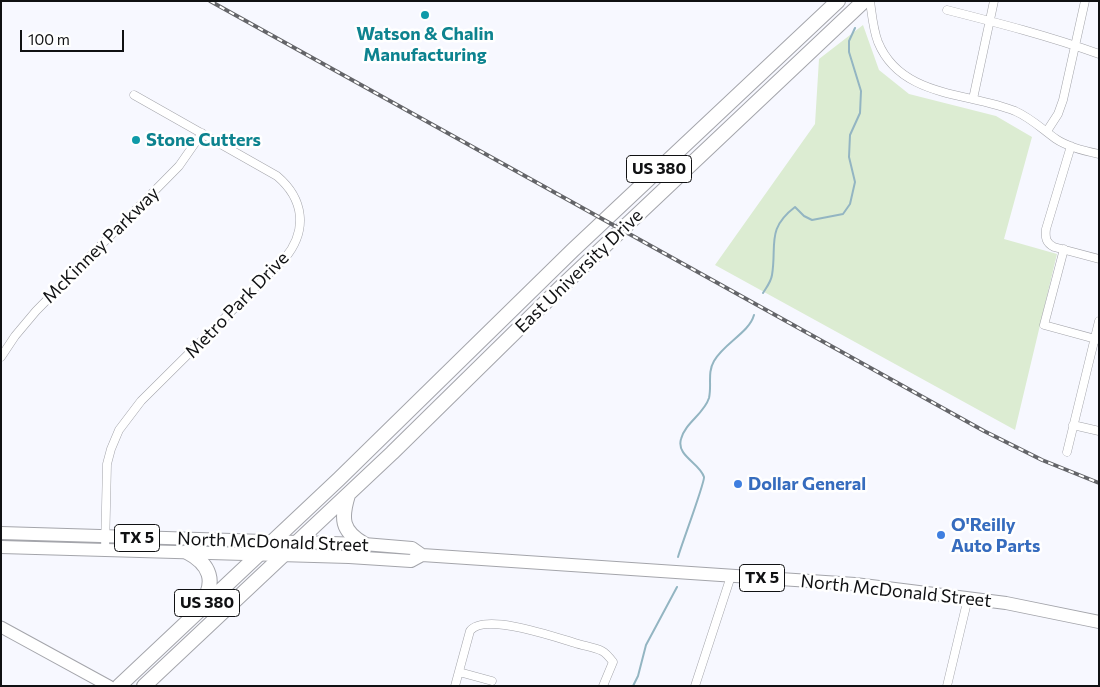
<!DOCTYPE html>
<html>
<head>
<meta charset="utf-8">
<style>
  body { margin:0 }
  #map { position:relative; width:1100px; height:687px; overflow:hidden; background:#f7f8ff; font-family:Commissioner,sans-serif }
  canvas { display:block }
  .frame { position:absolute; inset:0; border:2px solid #101113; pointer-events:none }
  .scale { position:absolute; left:20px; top:30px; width:104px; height:22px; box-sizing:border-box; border:2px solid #101113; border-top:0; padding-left:6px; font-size:15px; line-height:18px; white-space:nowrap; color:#101113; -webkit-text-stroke:4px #fff; paint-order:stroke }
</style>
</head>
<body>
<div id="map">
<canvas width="1100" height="687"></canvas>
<div class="frame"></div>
<div class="scale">100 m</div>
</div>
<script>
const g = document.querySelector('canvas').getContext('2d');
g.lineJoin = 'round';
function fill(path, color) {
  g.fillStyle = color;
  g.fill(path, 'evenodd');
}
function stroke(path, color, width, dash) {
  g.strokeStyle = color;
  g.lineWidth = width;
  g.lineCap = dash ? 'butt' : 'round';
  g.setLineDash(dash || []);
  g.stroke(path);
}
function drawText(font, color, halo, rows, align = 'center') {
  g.font = font + ' Commissioner,sans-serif';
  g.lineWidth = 5;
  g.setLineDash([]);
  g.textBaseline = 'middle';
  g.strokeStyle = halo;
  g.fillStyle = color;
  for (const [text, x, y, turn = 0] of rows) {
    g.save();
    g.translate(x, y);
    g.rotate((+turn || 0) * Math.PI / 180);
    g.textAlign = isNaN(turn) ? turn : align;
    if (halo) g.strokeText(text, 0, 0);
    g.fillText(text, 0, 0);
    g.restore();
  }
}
const green = new Path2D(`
  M863 25 879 70 909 94 996 116 1032 137 1004 239 1057 254 1015 430 715 265 815 124 819 59Z`);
const stream = new Path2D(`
  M763 293C766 288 771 282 772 275 777 245 766 229 795 207L804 216 812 220 843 214 850 204 855 182 849 157 850 135 860 113 861 91 849 52V41L855 28
  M678 557C681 546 705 482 704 477 700 463 676 456 681 439 685 423 704 414 709 398 712 385 707 373 714 361 724 343 749 333 754 315
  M633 686 638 676 646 645 677 587`);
const street = new Path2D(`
  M870 1C872 15 873 29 878 42 901 98 968 92 1015 111 1031 118 1042 129 1056 139 1068 147 1084 151 1099 154
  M947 10C998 23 1049 36 1099 54
  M973 99 994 1
  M1047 131 1058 114 1063 100 1085 1
  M1071 146 1046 229C1045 238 1046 243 1054 247L1099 259
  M1064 249 1044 325 1099 340
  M1 357 15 336 36 311 179 166 202 133
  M1073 425 1099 431
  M1067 452 1099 321
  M105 550 107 464 111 449 119 430 141 401 285 258C308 230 304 199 277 176L134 95
  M459 672 492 681
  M455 686 470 631C484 612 555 637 575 643 584 646 594 647 602 651 606 653 610 658 613 662L603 686
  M695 686 731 576
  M947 686 968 598`);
const secondary = new Path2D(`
  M1 627 109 686`);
const primary = new Path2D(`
  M1 533 364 544 412 548 422 555 855 584 1006 603 1099 622
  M1 547 349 557 411 561 422 555`);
const highway = new Path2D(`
  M348 495C341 518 341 531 364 544
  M187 552C210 564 217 582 201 604
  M119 686 339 479 573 250 838 1
  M144 686 392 453 560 288 864 1`);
const rail = new Path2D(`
  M210 1 984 431 1042 460 1099 483`);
const markers = [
  [425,15,5,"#0f9aa8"],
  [136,140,5,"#0f9aa8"],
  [738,484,5,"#3f7fe0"],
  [941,535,5,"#3f7fe0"]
];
const shields = [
  [659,169,65],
  [137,538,45],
  [762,578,45],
  [207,603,65]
];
const shieldNames = [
  ["US 380",659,169],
  ["TX 5",137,538],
  ["TX 5",762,578],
  ["US 380",207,603]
];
const cultureNames = [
  ["Watson & Chalin",425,34],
  ["Manufacturing",425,55],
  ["Stone Cutters",146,140,"left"]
];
const streetNames = [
  ["McKinney Parkway",101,245,-45],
  ["East University Drive",579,271,-44],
  ["Metro Park Drive",237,305,-46],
  ["North McDonald Street",273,542,2],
  ["North McDonald Street",896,591,6]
];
const shopNames = [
  ["Dollar General",748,484],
  ["O'Reilly",951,525],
  ["Auto Parts",951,546]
];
fill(green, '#dcecd2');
stroke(stream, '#93b5c2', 2);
stroke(street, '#a4a5ab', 9);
stroke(secondary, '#a4a5ab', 13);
stroke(primary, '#a4a5ab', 14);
stroke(highway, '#a4a5ab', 16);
stroke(street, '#fff', 8);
stroke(secondary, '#fff', 11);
stroke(primary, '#fff', 12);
stroke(highway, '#fff', 14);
stroke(rail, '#646569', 4);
stroke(rail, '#fff', 2, [5.5]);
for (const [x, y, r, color] of markers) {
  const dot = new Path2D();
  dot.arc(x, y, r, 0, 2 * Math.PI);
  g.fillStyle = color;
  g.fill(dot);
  stroke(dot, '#fff', 2);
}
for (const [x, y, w] of shields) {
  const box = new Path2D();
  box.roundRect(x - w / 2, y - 13.5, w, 27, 4);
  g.fillStyle = '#fff';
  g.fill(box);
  stroke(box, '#101113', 1);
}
drawText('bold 16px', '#101113', null, shieldNames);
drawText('bold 18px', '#0d838f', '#fff', cultureNames);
drawText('18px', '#101113', '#fff', streetNames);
drawText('bold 18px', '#366cbe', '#fff', shopNames, 'left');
</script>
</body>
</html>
